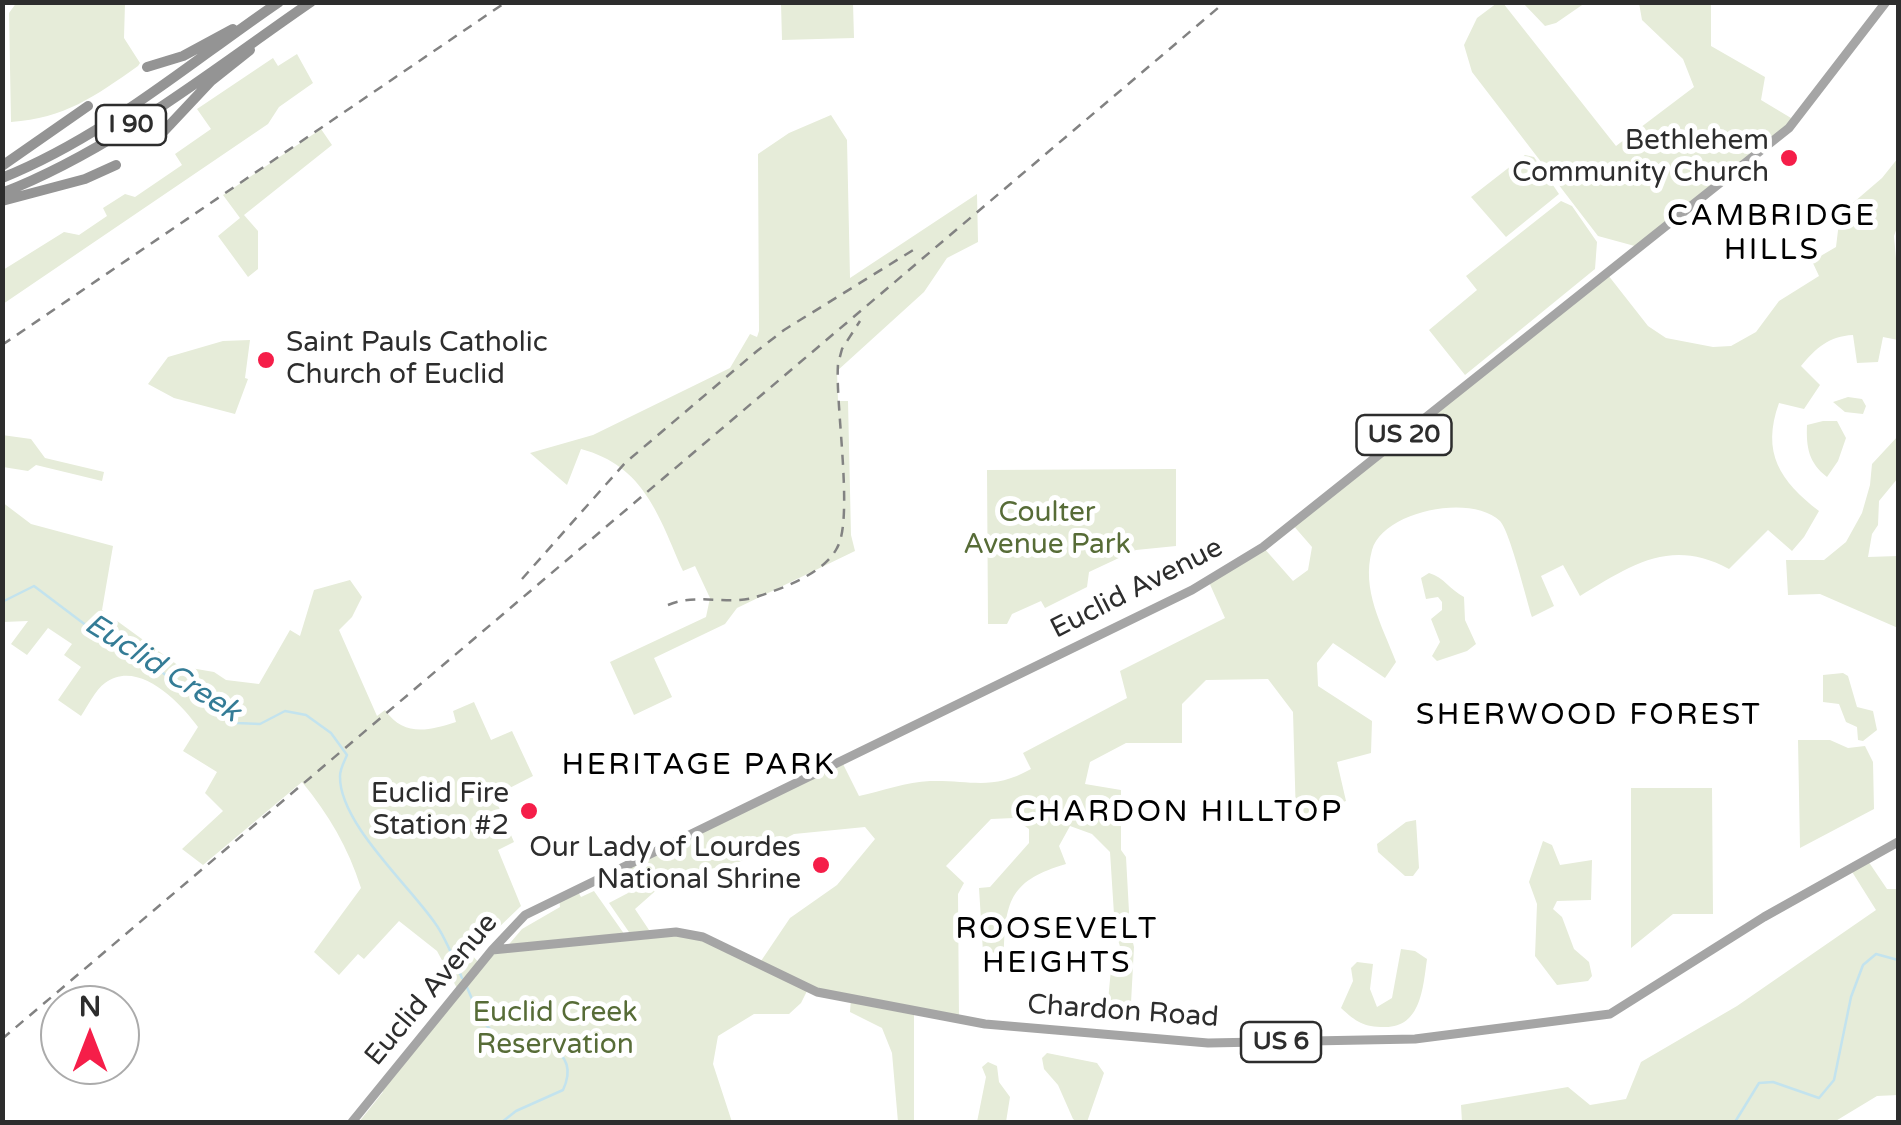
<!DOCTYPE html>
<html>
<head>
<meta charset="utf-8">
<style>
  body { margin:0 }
  #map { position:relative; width:1901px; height:1125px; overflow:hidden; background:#fff; font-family:"Varela Round",sans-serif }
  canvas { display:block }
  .frame { position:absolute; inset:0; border:5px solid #2d2d2d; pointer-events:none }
  .north { position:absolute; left:40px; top:985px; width:100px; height:100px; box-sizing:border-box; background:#fff; border:2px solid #ababab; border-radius:50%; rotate:0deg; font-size:28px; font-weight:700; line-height:40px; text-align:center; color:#2d2d2d }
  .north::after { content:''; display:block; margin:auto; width:35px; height:45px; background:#f51e49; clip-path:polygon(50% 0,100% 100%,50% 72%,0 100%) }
</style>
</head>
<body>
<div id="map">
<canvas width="1901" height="1125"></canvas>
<div class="frame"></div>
<div class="north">N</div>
</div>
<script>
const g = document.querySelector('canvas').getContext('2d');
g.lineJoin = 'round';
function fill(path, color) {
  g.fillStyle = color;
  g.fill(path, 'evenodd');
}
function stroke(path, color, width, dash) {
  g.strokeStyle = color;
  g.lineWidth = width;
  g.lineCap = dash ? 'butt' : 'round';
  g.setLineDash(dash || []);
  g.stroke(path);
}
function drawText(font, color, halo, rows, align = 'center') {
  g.font = font + ' "Varela Round",sans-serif';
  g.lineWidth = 10;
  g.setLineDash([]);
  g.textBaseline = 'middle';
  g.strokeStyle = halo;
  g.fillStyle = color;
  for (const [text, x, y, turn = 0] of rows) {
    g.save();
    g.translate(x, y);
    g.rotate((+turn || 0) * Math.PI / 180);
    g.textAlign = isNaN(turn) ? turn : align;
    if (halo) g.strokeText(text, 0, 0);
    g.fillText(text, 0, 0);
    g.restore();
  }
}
const green = new Path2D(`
  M17 2 125 3 124 38 140 63 138 66C94 97 65 118 11 122L9 13Z
  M781 3H853L854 38 782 40Z
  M1497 3H1503L1616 146 1694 87 1683 59 1642 20 1639 3H1711V46L1765 77 1761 100 1796 121 1642 248 1598 236 1472 72 1464 45 1477 18Z
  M1523 3H1585L1556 23 1545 26Z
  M297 54 313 83 279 107 268 124 3 304V270L64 232 79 235 107 216 103 208 125 194 135 197 182 165 175 154 211 129 197 109 273 58 278 66Z
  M831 115 847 140 850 278 977 194 978 242 947 258 924 292 837 371 838 401H848L851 535 855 551 737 608 725 624 654 658 672 697 634 715 610 662 706 617 710 598 695 566 683 571C659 517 645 466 581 449L567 485 530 453 593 435 730 368 750 334 757 337 759 331 758 154 789 133Z
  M321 129 332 145 244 215 258 231V269L248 277 218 236 240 218 223 195Z
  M1525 155 1534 157 1559 194 1506 237 1471 197Z
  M1898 158V225L1894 236 1898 281V340L1883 337 1878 362 1857 363 1853 335C1829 336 1816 348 1801 366L1820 385 1804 409 1779 403C1761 453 1780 481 1819 511L1804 537 1792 551 1768 530 1729 569C1670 537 1630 566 1580 596L1563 565 1541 576 1554 606 1532 617C1526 598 1510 532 1500 521 1471 493 1383 511 1372 550 1361 590 1382 625 1396 662L1385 678 1333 643 1317 663 1318 686 1372 721 1371 753 1337 762 1346 801C1328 807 1314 813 1296 819L1293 712 1268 679 1206 680 1182 704V743H1126L1090 762 1085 784 1121 790V850L1126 857 1130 930 1134 947 1131 1003 1108 1001 1111 969 1122 953 1115 930 1110 852 1092 834 1070 826 1059 846 1066 864C1012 880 1005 899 1004 953L983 952 979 888 990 887 1029 843V829L1014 818 991 819 946 866 964 883 958 894 959 1019 914 1011V1122H898L892 1053 882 1028 850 1012 851 998 808 989 801 1003 789 1014H754L718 1036 713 1064 732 1122H359L383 1092 380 1087 459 992 437 951 399 921 364 959 358 954 339 975 314 952 361 888C348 847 329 815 302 782L203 865 182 849 223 811 205 793 217 772 183 751 198 727C181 703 138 658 105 683 95 690 88 706 81 716L58 700 81 667 64 655 72 644 48 628 27 655 11 644 28 621 3 622 2 502 31 524 113 546 102 610 179 666 214 672 226 680 259 684 290 630 300 636 314 590 350 580 362 597 352 617 339 630 377 716 385 710C404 737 428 731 456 722L453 711 474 702 491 740 512 731 533 776 494 796 514 842 498 850 521 906 471 954 480 964 492 950 505 949 522 929 560 907 559 898 577 890 581 897 594 891 627 938 631 935 609 903 628 893 617 870 841 760 859 796C882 791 907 782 930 781 972 780 992 791 1031 769L1023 753 1127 698 1120 671 1225 618 1208 580 1263 547 1293 581 1308 570 1312 547 1292 524 1608 275 1648 326 1666 338 1713 347 1731 346 1756 332 1779 301 1819 276 1812 261 1836 247 1840 214 1882 178ZM865 827 875 839 837 885 790 918 759 964 697 934 651 933 635 909 669 879 739 862 794 834Z
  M1561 201 1572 206 1597 242 1595 269 1465 375 1429 330 1477 290 1466 276Z
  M250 340 245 378 248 379 235 414 174 398 148 384 168 357 223 341Z
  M1848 397 1862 399 1866 406 1863 414 1845 412 1833 402Z
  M1823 421H1837L1846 438 1838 461 1827 477C1809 463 1806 448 1807 425Z
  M2 435 31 439 45 458 104 472 102 481 36 465 28 471 3 467Z
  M1898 436V478L1879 501 1878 525 1872 534 1868 557 1898 556V628L1820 594 1788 595 1786 560H1824L1846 542 1862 513 1870 485 1872 464Z
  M1176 469V546L1136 550 1089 572 1087 587 1045 608 1041 601 1012 614 1007 624H988L987 470Z
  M1429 573C1444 577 1450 590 1464 597L1465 620 1476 644 1467 651 1437 661 1432 656 1440 642 1431 619 1442 610V602L1438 597 1426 599 1421 578Z
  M1843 673 1848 676 1857 707 1873 711 1877 730 1863 741 1858 740 1857 727 1846 722 1839 704 1823 702V675Z
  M1830 740 1848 748 1865 746 1873 762 1874 809 1800 848 1798 740Z
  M1631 788H1712L1713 914H1673L1631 948Z
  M1416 820 1419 868 1413 876H1405L1378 852 1377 844 1406 822Z
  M1543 841 1552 845 1560 865 1592 860 1591 900 1557 901 1553 909 1562 917 1574 949 1589 962 1592 976 1588 981 1557 985 1535 956 1537 904 1529 882Z
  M1866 858 1887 889H1898V1095L1877 1096 1834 1122H1462L1461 1105 1568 1087 1590 1105 1626 1099 1641 1062 1737 1006 1876 910 1849 867Z
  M1401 949 1415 951 1427 959C1423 988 1421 1028 1384 1027 1364 1027 1356 1022 1341 1008L1353 981 1351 968 1357 962 1373 964 1370 989 1377 1007 1392 998Z
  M1047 1053 1097 1063 1104 1073 1087 1122H1077L1073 1119 1058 1085 1044 1069 1042 1058Z
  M988 1062 997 1066 999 1082 1010 1097 1006 1122H977L986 1077 982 1067Z`);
const stream = new Path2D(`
  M2 602 34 586 87 626 132 650 209 707 237 723 260 724 285 711 306 715 331 733 347 755C344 762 340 769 340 776 339 823 409 885 435 923 446 938 454 960 462 978
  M466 985 481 1020 496 1035C528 1037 584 1045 563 1090L516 1111 502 1122
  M1735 1122 1759 1083 1773 1082 1819 1098 1834 1080 1851 997 1863 965 1876 954 1898 960`);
const primary = new Path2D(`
  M492 950 676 932 703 937 817 992 985 1024 1208 1043 1415 1039 1610 1014 1764 917 1898 842
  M352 1122 492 950 525 915 1192 590 1263 547 1789 128 1886 2`);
const motorway = new Path2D(`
  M147 67 183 56 233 29
  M164 131 211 81 250 50
  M2 166 88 106
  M2 178C106 136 188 64 279 2
  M2 193C115 149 212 70 311 2
  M2 201 85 179 116 165`);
const rail = new Path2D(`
  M2 345 506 2
  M522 579 625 463 757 351 784 330 918 247
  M668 605C699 592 729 607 759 596 784 588 824 573 837 548 854 519 835 405 838 364L842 349 860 321
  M2 1039 1225 2`);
const markers = [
  [1789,158,10,"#f51e49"],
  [266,360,10,"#f51e49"],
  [529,811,10,"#f51e49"],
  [821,865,10,"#f51e49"]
];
const shields = [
  [131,125,70],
  [1404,435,95],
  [1281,1042,80]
];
const shieldNames = [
  ["I 90",131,125],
  ["US 20",1404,435],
  ["US 6",1281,1042]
];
const poiNames = [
  ["Bethlehem",1769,142],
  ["Community Church",1769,174],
  ["Saint Pauls Catholic",286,344,"left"],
  ["Church of Euclid",286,376,"left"],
  ["Euclid Fire",509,795],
  ["Station #2",509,827],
  ["Our Lady of Lourdes",801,849],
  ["National Shrine",801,881]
];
const parkNames = [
  ["Coulter",1047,514],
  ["Avenue Park",1047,546],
  ["Euclid Creek",555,1014],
  ["Reservation",555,1046]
];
const streetNames = [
  ["Euclid Avenue",1137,589,-27],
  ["Euclid Avenue",432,990,-50],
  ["Chardon Road",1123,1012,4]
];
const neighbourhoodNames = [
  ["CAMBRIDGE",1772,217],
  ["HILLS",1772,251],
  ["SHERWOOD FOREST",1589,716],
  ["HERITAGE PARK",699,766],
  ["CHARDON HILLTOP",1179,813],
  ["ROOSEVELT",1057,930],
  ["HEIGHTS",1057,964]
];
const waterNames = [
  ["Euclid Creek",162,669,32]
];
fill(green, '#e6ecd9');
stroke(stream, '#c3e3ee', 2.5);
stroke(primary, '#a5a5a5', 9);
stroke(motorway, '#949494', 10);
stroke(rail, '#828282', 2.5, [10, 8]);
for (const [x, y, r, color] of markers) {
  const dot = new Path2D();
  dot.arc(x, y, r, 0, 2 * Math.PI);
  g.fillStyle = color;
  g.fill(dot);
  stroke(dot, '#fff', 4);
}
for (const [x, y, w] of shields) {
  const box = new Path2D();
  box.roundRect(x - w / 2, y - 20, w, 40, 8);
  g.fillStyle = '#fff';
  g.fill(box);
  stroke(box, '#2d2d2d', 2.5);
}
drawText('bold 25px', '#2d2d2d', null, shieldNames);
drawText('28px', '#2d2d2d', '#fff', poiNames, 'right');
drawText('28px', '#576c37', '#fff', parkNames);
drawText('28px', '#2d2d2d', '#fff', streetNames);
g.letterSpacing = '2.5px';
drawText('30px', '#000', '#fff', neighbourhoodNames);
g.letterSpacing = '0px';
drawText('italic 30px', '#347c96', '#fff', waterNames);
</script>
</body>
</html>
